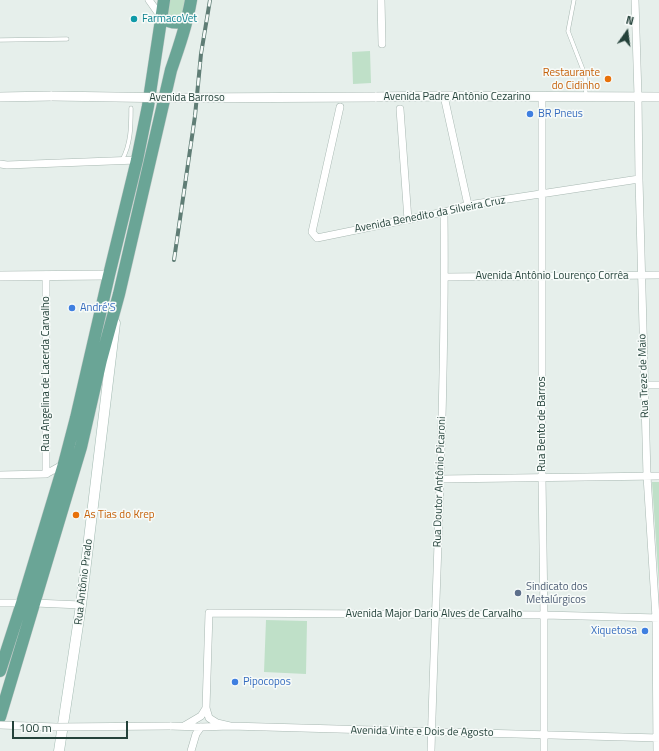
<!DOCTYPE html>
<html>
<head>
<meta charset="utf-8">
<style>
  body { margin:0 }
  #map { position:relative; width:659px; height:751px; overflow:hidden; background:#e6efeb; font-family:"Titillium Web",sans-serif }
  canvas { display:block }
  .north { position:absolute; left:607px; top:12px; width:40px; height:40px; -webkit-text-stroke:3px #f7fbf9; paint-order:stroke; rotate:14deg; font-size:11px; font-weight:700; line-height:16px; text-align:center; color:#24423a }
  .north::after { content:''; display:block; margin:auto; width:14px; height:18px; background:#24423a; clip-path:polygon(50% 0,100% 100%,50% 72%,0 100%) }
  .scale { position:absolute; left:12px; top:721px; width:116px; height:18px; box-sizing:border-box; border:2px solid #24423a; border-top:0; padding-left:5px; font-size:12px; line-height:14px; white-space:nowrap; color:#24423a; -webkit-text-stroke:3px #f7fbf9; paint-order:stroke }
</style>
</head>
<body>
<div id="map">
<canvas width="659" height="751"></canvas>
<div class="north">N</div>
<div class="scale">100 m</div>
</div>
<script>
const g = document.querySelector('canvas').getContext('2d');
g.lineJoin = 'round';
function fill(path, color) {
  g.fillStyle = color;
  g.fill(path, 'evenodd');
}
function stroke(path, color, width, dash) {
  g.strokeStyle = color;
  g.lineWidth = width;
  g.lineCap = dash ? 'butt' : 'round';
  g.setLineDash(dash || []);
  g.stroke(path);
}
function drawText(font, color, halo, rows, align = 'center') {
  g.font = font + ' "Titillium Web",sans-serif';
  g.lineWidth = 3;
  g.setLineDash([]);
  g.textBaseline = 'middle';
  g.strokeStyle = halo;
  g.fillStyle = color;
  for (const [text, x, y, turn = 0] of rows) {
    g.save();
    g.translate(x, y);
    g.rotate((+turn || 0) * Math.PI / 180);
    g.textAlign = isNaN(turn) ? turn : align;
    if (halo) g.strokeText(text, 0, 0);
    g.fillText(text, 0, 0);
    g.restore();
  }
}
const green = new Path2D(`
  M169 0H185C184 7 184 14 177 18L169 16 167 12Z
  M370 51 371 83 353 84 352 52Z
  M652 482H659V585Z
  M266 620 307 621 306 674 264 672Z`);
const service = new Path2D(`
  M574 0 568 31 585 75 586 96
  M0 40 67 39
  M122 160C131 144 131 126 131 108`);
const minor = new Path2D(`
  M149 0 161 17
  M381 0 382 44
  M635 0 638 96 639 179 647 476 656 618 657 751
  M444 96 468 205
  M542 97V478L544 615V751
  M340 107 312 232 317 238 444 212 468 205 639 179
  M400 109 408 220
  M0 164 7 165 137 160
  M445 277 659 275
  M644 385H659
  M46 474V275
  M0 475 46 474 64 464
  M441 479 659 476
  M0 603H22
  M35 603 81 605
  M170 726 201 727 230 726 659 738
  M184 726 201 716 206 708
  M230 726 217 723 209 718 206 708 209 613 544 615 659 618
  M191 751 196 734 201 727
  M431 751C436 571 446 392 444 212`);
const tertiary = new Path2D(`
  M0 97 52 96
  M375 97 444 96 659 97
  M0 276 109 275`);
const secondary = new Path2D(`
  M59 751 81 605 115 323`);
const primary = new Path2D(`
  M161 17C169 23 177 24 186 21
  M0 671 22 603 64 464 76 418 109 275 137 160 148 106 164 0
  M0 717 81 447 101 360 119 294 171 70C179 47 187 24 191 0`);
const rail = new Path2D(`
  M174 260 195 116 201 54 210 0`);
const minorBridge = new Path2D(`
  M0 725 56 727 170 726`);
const tertiaryBridge = new Path2D(`
  M52 96 178 98 375 97`);
const markers = [
  [134,19,4,"#0f9aa8"],
  [608,79,4,"#e8710a"],
  [530,114,4,"#3f7fe0"],
  [72,308,4,"#3f7fe0"],
  [76,515,4,"#e8710a"],
  [518,593,4,"#5c6f8a"],
  [645,631,4,"#3f7fe0"],
  [235,682,4,"#3f7fe0"]
];
const cultureNames = [
  ["FarmacoVet",142,19]
];
const foodNames = [
  ["Restaurante",600,73],
  ["do Cidinho",600,86],
  ["As Tias do Krep",84,515,"left"]
];
const streetNames = [
  ["Avenida Padre Antônio Cezarino",457,97],
  ["Avenida Barroso",187,98],
  ["Avenida Benedito da Silveira Cruz",430,215,-11],
  ["Avenida Antônio Lourenço Corrêa",552,276],
  ["Rua Angelina de Lacerda Carvalho",46,374,-90],
  ["Rua Treze de Maio",644,376,-92],
  ["Rua Bento de Barros",542,424,-90],
  ["Rua Doutor Antônio Picaroni",440,482,-88],
  ["Rua Antônio Prado",84,582,-83],
  ["Avenida Major Dario Alves de Carvalho",434,614],
  ["Avenida Vinte e Dois de Agosto",422,732,1]
];
const shopNames = [
  ["BR Pneus",538,114],
  ["André'S",80,308],
  ["Xiquetosa",637,631,"right"],
  ["Pipocopos",243,682]
];
const serviceNames = [
  ["Sindicato dos",526,587],
  ["Metalúrgicos",526,600]
];
fill(green, '#bfe0c8');
stroke(service, '#a8b8b2', 4.5);
stroke(minor, '#a8b8b2', 8);
stroke(tertiary, '#a8b8b2', 10);
stroke(secondary, '#a4bbb3', 11);
stroke(primary, '#c2cac8', 13);
stroke(service, '#fff', 3.5);
stroke(minor, '#fff', 7);
stroke(tertiary, '#fff', 9);
stroke(secondary, '#fff', 10);
stroke(primary, '#6aa596', 12);
stroke(rail, '#5f7d75', 4);
stroke(rail, '#f7fbf9', 2.5, [8]);
stroke(minorBridge, '#a8b8b2', 8, []);
stroke(tertiaryBridge, '#a8b8b2', 10, []);
stroke(minorBridge, '#fff', 7);
stroke(tertiaryBridge, '#fff', 9);
for (const [x, y, r, color] of markers) {
  const dot = new Path2D();
  dot.arc(x, y, r, 0, 2 * Math.PI);
  g.fillStyle = color;
  g.fill(dot);
  stroke(dot, '#f7fbf9', 1.5);
}
drawText('11px', '#0d838f', '#f7fbf9', cultureNames, 'left');
drawText('11px', '#c56008', '#f7fbf9', foodNames, 'right');
drawText('11px', '#24423a', '#f7fbf9', streetNames);
drawText('11px', '#366cbe', '#f7fbf9', shopNames, 'left');
drawText('11px', '#4e5e75', '#f7fbf9', serviceNames, 'left');
</script>
</body>
</html>
